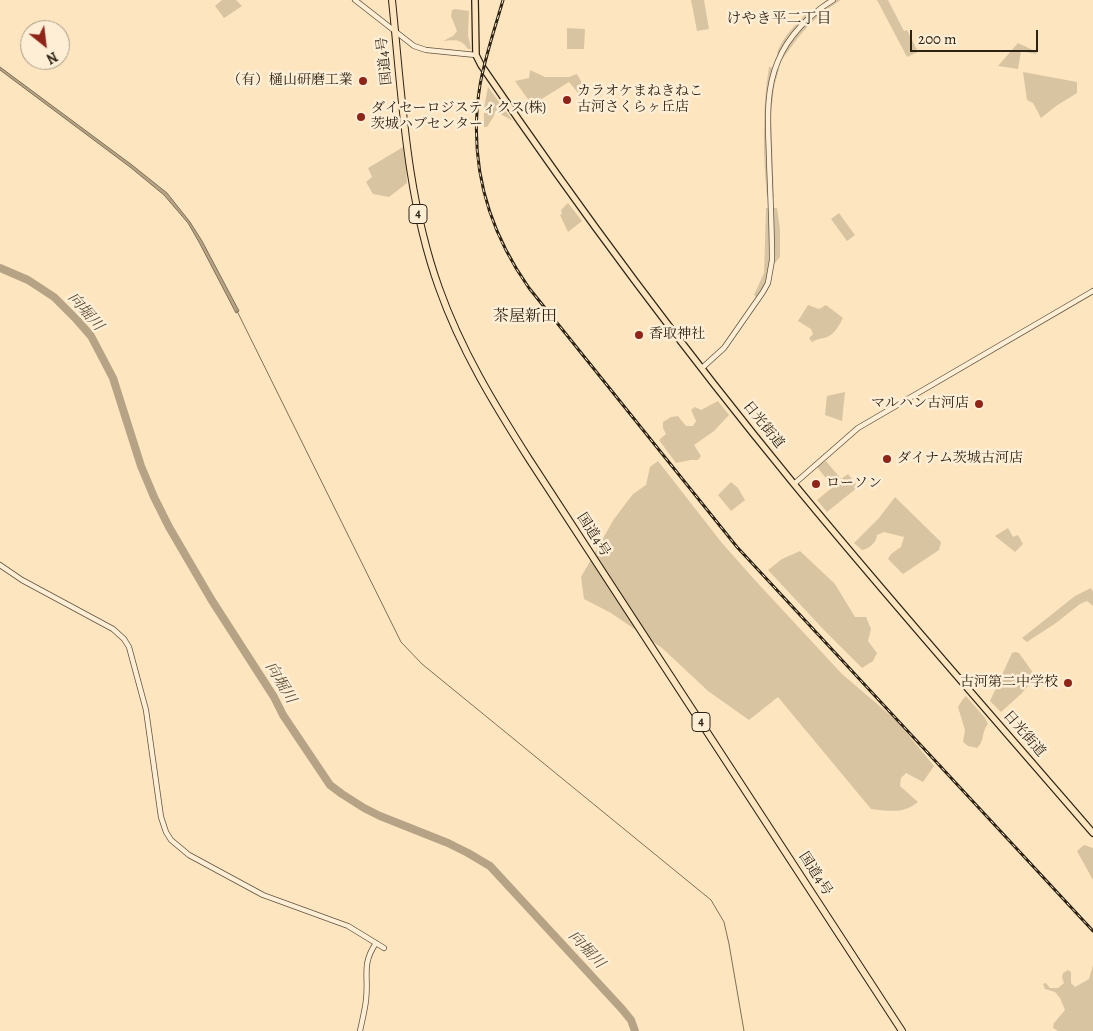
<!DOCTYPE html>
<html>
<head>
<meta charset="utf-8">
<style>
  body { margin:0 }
  #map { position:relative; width:1093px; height:1031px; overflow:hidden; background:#fce5bf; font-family:Alegreya,serif }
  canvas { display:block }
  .north { position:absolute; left:20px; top:20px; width:50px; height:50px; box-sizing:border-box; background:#fdeed5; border:1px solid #aa9d88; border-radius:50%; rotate:151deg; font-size:14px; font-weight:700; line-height:20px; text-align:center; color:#2d2315 }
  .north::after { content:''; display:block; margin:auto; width:18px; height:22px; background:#8f2418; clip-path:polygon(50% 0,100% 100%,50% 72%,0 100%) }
  .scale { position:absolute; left:910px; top:30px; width:128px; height:22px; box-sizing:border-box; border:2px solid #2d2315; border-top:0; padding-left:6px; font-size:15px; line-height:18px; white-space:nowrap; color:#2d2315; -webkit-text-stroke:4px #fdeed5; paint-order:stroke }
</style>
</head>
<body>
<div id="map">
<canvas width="1093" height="1031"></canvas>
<div class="north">N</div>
<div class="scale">200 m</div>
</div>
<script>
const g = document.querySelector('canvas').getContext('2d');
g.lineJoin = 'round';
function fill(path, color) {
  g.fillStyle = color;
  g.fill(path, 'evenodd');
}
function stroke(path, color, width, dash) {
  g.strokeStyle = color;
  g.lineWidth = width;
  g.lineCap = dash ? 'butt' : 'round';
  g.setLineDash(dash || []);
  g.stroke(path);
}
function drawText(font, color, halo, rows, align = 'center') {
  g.font = font + ' Alegreya,"Noto Serif JP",serif';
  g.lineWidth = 5;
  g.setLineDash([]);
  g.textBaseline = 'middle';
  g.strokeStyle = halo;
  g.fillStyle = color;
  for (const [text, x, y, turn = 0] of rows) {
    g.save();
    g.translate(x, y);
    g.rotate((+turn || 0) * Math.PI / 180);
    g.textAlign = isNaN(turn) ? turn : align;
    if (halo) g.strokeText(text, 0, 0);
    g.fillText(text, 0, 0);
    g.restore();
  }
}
const green = new Path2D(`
  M222 0H236L242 6 224 18 215 6Z
  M691 0H704L709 29 697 31Z
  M836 0H841C813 17 800 34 782 60L777 53C782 38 794 26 805 15L814 16Z
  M877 0H888L904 31 907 30 918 52 907 57Z
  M455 9 469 11 468 35 471 49H468C461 38 454 40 443 41L453 36 457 31 451 16 452 10Z
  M567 28 585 29 584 49H567Z
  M1018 43 1037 52 1036 54 1021 51 1018 69 998 66Z
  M769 67 779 69 774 87 771 114 774 198 767 197C763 156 762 107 769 67Z
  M530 70 545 77H569L577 74 586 90 579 94 569 82 532 105 515 81 529 78Z
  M1023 72 1077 82V93L1056 106 1041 118 1033 103 1027 100Z
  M488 87 513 121 495 111 494 116 487 127H484V108Z
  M405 146 407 183 389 197 373 194 366 182 372 177 368 168Z
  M568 203 582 221 568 232 560 215 562 214 561 210Z
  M766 208H777L780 229V257L774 264 771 280 757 298 754 295 764 273Z
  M839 213 855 235 847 241 831 219Z
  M808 305 819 309 826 305 843 318C840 324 834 335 827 337 822 339 819 338 812 342L809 338 813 334 811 329 798 321Z
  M845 392 842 421 825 415 827 396Z
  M718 401 729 415 714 431 694 445 701 456 698 460H691L676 463 659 440 666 434 663 428V422L671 417 678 416 686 426H693L696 421 691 410 695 407 701 410Z
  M658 461 722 543 753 578 842 674 896 720 934 766 923 782 906 773 901 778 900 786 918 802C904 814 889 811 871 809L778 697 749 720 708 691 662 648 611 613 584 599 581 577 614 519 633 494 646 485 650 467Z
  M826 461 841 479 848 474 858 487 827 512 817 500 833 487 817 467Z
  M731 482 738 488 745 500 731 511 718 495Z
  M895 497 941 542 939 550 903 574 888 559 891 554 901 547 904 537 884 532 877 535C877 542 869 549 862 550L854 543 879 518Z
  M1008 528 1013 537 1018 535 1023 544 1015 552 995 536Z
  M800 551 835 584 855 617H866L871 629 868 641 877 653 873 661 862 668 824 630 768 570 782 559Z
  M1091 588 1093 592V606L1087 601 1080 604 1056 623 1027 642 1022 638 1075 596Z
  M1015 652 1019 653 1036 677 1021 694 1001 712 990 701 1012 653Z
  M966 696 985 718 988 724C981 732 985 741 977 748L968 746 963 742 965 730 958 707 963 699Z
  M1084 845 1093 848V880L1077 851Z
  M1093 965V1031H1058L1053 1028 1054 1023 1065 1010 1060 998 1055 992 1045 989 1043 984 1046 983 1050 988H1058L1064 983 1062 977 1063 973 1068 970 1071 972V983L1075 987 1089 979Z`);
const water = new Path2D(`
  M0 67 132 165 167 193 190 222 202 241 239 311 236 313 199 242 188 223 164 195 130 167 0 70Z`);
const stream = new Path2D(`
  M237 311 401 642 422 664 711 900 724 922 729 944 744 1031`);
const river = new Path2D(`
  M0 268 28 280 54 297 77 320 91 336 113 378 141 466 154 497 169 527 211 599 274 697 283 715 330 785 342 794 364 808 380 816 448 843 468 853 490 866 622 1009 631 1020 635 1031`);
const minor = new Path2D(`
  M355 0 414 46 426 50 476 55
  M702 368 724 348 763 292 768 283 772 260C772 225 770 191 769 156 768 125 765 91 778 61 788 36 810 14 833 0
  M794 484 858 428 1093 291
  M0 565 22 580 113 629 124 639 129 647 146 710 161 817 166 832 171 840 189 855 263 895 348 926 384 948
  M360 1031C362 1021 365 1010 366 1000 369 976 361 965 376 943`);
const major = new Path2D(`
  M475 0 476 55 481 65C579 209 684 350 794 484 891 602 993 717 1093 833`);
const highway = new Path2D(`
  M392 0C402 97 406 196 439 288 461 350 494 404 529 459L902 1031`);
const rail = new Path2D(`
  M503 0C495 28 485 57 480 85 468 160 486 227 529 288L737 547 1093 931`);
const markers = [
  [363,81,5,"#8f2418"],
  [567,100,5,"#8f2418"],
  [361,117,5,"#8f2418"],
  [639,335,5,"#8f2418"],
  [979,404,5,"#8f2418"],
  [887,459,5,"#8f2418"],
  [816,484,5,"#8f2418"],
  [1068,683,5,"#8f2418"]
];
const shields = [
  [418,214,18],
  [701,722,18]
];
const shieldNames = [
  ["4",418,214],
  ["4",701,722]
];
const streetNames = [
  ["国道4号",385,61,-96],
  ["日光街道",763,425,51],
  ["国道4号",593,535,57],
  ["日光街道",1024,734,49],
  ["国道4号",815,874,57]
];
const poiNames = [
  ["（有）樋山研磨工業",353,81,"right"],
  ["カラオケまねきねこ",577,92],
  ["古河さくらヶ丘店",577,108],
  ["ダイセーロジスティクス(株)",371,109],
  ["茨城ハブセンター",371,125],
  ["香取神社",649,335],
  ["マルハン古河店",969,404,"right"],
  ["ダイナム茨城古河店",897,459],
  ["ローソン",826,484],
  ["古河第二中学校",1058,683,"right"]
];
const neighbourhoodNames = [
  ["けやき平二丁目",779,19]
];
const waterNames = [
  ["向堀川",85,312,49],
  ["向堀川",280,683,59],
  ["向堀川",586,950,47]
];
const quarterNames = [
  ["茶屋新田",525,317]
];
fill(green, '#d9c4a2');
fill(water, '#b6a385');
stroke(water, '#7f7058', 1);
stroke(stream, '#7f7058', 1);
stroke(river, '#b6a385', 8);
stroke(minor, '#615440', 6);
stroke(major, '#2d2315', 8);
stroke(highway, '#2d2315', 8);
stroke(minor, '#fdeed5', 4.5);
stroke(major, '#fce5bf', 5.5);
stroke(highway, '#fce5bf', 6);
stroke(rail, '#2d2315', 3);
stroke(rail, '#fdeed5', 1, [4]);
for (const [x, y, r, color] of markers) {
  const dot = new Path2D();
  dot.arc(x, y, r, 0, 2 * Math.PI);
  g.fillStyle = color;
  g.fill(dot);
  stroke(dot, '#fdeed5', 2);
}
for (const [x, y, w] of shields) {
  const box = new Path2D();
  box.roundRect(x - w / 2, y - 9.5, w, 19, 4);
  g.fillStyle = '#fdeed5';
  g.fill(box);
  stroke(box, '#2d2315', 1);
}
drawText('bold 12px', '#2d2315', null, shieldNames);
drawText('14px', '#2d2315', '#fdeed5', streetNames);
drawText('14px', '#2d2315', '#fdeed5', poiNames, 'left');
drawText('15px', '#2d2315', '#fdeed5', neighbourhoodNames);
drawText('italic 15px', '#5d503c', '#fdeed5', waterNames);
drawText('16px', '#2d2315', '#fdeed5', quarterNames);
</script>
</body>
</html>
